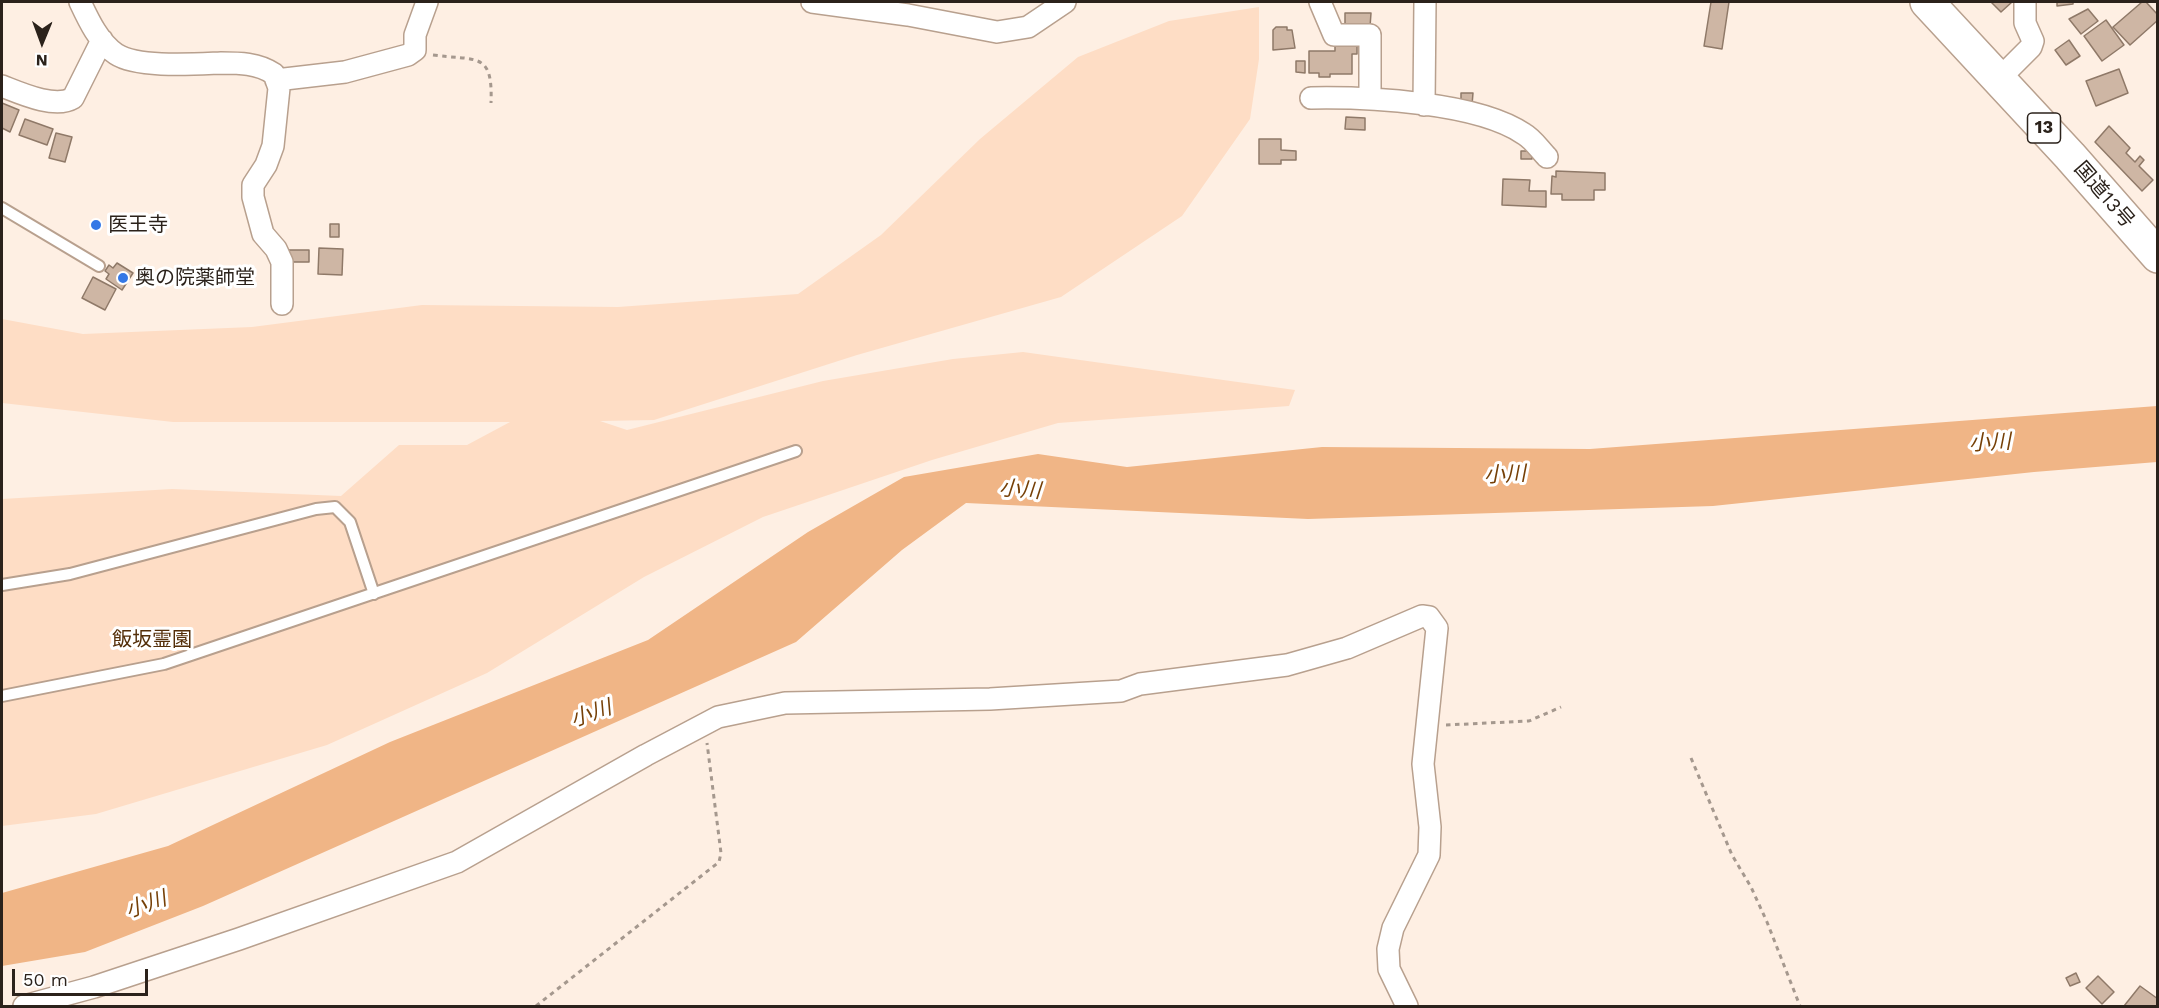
<!DOCTYPE html>
<html>
<head>
<meta charset="utf-8">
<style>
  body { margin:0 }
  #map { position:relative; width:2159px; height:1008px; overflow:hidden; background:#feefe3; font-family:"Work Sans",sans-serif }
  canvas { display:block }
  .frame { position:absolute; inset:0; border:3px solid #2b221b; pointer-events:none }
  .north { position:absolute; left:12px; top:12px; width:60px; height:60px; -webkit-text-stroke:4px #fff; paint-order:stroke; rotate:181deg; font-size:16px; font-weight:700; line-height:24px; text-align:center; color:#2b221b }
  .north::after { content:''; display:block; margin:auto; width:21px; height:27px; background:#2b221b; clip-path:polygon(50% 0,100% 100%,50% 72%,0 100%) }
  .scale { position:absolute; left:12px; top:969px; width:136px; height:27px; box-sizing:border-box; border:3px solid #2b221b; border-top:0; padding-left:8px; font-size:18px; line-height:21px; white-space:nowrap; color:#2b221b; -webkit-text-stroke:4px #fff; paint-order:stroke }
</style>
</head>
<body>
<div id="map">
<canvas width="2159" height="1008"></canvas>
<div class="frame"></div>
<div class="north">N</div>
<div class="scale">50 m</div>
</div>
<script>
const g = document.querySelector('canvas').getContext('2d');
g.lineJoin = 'round';
function fill(path, color) {
  g.fillStyle = color;
  g.fill(path, 'evenodd');
}
function stroke(path, color, width, dash) {
  g.strokeStyle = color;
  g.lineWidth = width;
  g.lineCap = dash ? 'butt' : 'round';
  g.setLineDash(dash || []);
  g.stroke(path);
}
function drawText(font, color, halo, rows, align = 'center') {
  g.font = font + ' "Work Sans","Noto Sans JP",sans-serif';
  g.lineWidth = 6;
  g.setLineDash([]);
  g.textBaseline = 'middle';
  g.strokeStyle = halo;
  g.fillStyle = color;
  for (const [text, x, y, turn = 0] of rows) {
    g.save();
    g.translate(x, y);
    g.rotate((+turn || 0) * Math.PI / 180);
    g.textAlign = isNaN(turn) ? turn : align;
    if (halo) g.strokeText(text, 0, 0);
    g.fillText(text, 0, 0);
    g.restore();
  }
}
const green = new Path2D(`
  M1259 7V59L1250 119 1182 216 1061 297 857 355 654 420 600 421 627 430 823 381 953 359 1023 352 1295 390 1289 406 1058 423 932 460 763 517 644 577 487 673 327 745 96 814 2 826V499L172 489 341 496 399 445H467L510 422H173L2 403V319L83 334 252 327 422 305 618 307 798 294 881 235 980 139 1078 57 1169 21Z`);
const water = new Path2D(`
  M2157 406V462L2034 472 1713 506 1308 519 966 503 902 550 796 642 203 906 85 952 2 966V893L168 846 390 742 648 640 808 532 904 477 1038 454 1127 467 1322 447 1590 449Z`);
const building = new Path2D(`
  M1711 2H1729L1722 49 1704 46Z
  M1991 2H2012L2001 12Z
  M2057 2H2073V4L2057 6Z
  M2142 2H2146L2158 15V20L2130 45 2113 27Z
  M2088 9 2098 21 2081 34 2069 19Z
  M1345 13H1371L1370 27H1345Z
  M2106 20 2124 45 2102 61 2084 36Z
  M1276 27H1287V30H1292L1295 48 1273 50V30Z
  M2069 40 2080 56 2066 65 2055 50Z
  M1335 45H1357V54H1352V74H1330V77H1319V73H1309V51H1335Z
  M1296 61H1305V73L1296 72Z
  M2119 69 2128 93 2096 106 2086 81Z
  M1461 93H1473L1472 105H1461Z
  M2 103 19 110 10 132 2 128Z
  M1346 117 1365 118V130L1345 129Z
  M25 119 53 129 47 145 19 135Z
  M2109 126 2130 148 2126 153 2135 162 2140 156 2144 160 2139 166 2153 180 2142 191 2095 142Z
  M56 133 72 137 65 162 49 158Z
  M1259 139H1281V150L1296 151V160H1281V164H1259Z
  M1521 151H1532V159H1521Z
  M1556 171 1605 173V190H1594V200H1562V194H1551L1552 176 1556 177Z
  M1503 179 1530 180 1529 191H1546V207L1502 205Z
  M330 224H339V237H330Z
  M319 248 343 249 342 275 318 274Z
  M285 250H309V262H286Z
  M117 263 133 273 122 290 106 279 109 274 105 271 109 265 113 268Z
  M93 277 116 289 105 310 82 298Z
  M2076 973 2080 982 2070 986 2066 978Z
  M2098 976 2114 992 2102 1004 2086 988Z
  M2140 986 2158 999V1006H2124Z`);
const path = new Path2D(`
  M433 55C477 61 493 51 491 103
  M1446 725 1529 721 1561 707
  M1691 758 1732 855 1751 887 1767 922 1800 1006
  M536 1006 719 862 721 853 707 743`);
const service = new Path2D(`
  M2 208 99 266
  M2 585 70 574 316 509 335 507 350 522 374 594
  M2 696 164 664 796 451`);
const minor = new Path2D(`
  M80 2C88 19 99 43 116 54 137 68 195 64 221 63 239 63 258 63 274 74L279 88 273 146 266 165 253 185V197L263 234 276 249 282 262V304
  M812 2 908 15 997 32 1028 27 1065 2
  M1320 2 1334 35H1370V98
  M1999 79 2031 47 2033 41 2025 23V2
  M276 80 345 72 408 55 415 50V35L427 2
  M2 86C20 93 55 109 73 98L102 40
  M1311 98C1368 97 1477 102 1524 134 1533 139 1540 150 1547 157
  M1424 105 1425 2
  M24 1006 94 987 239 939 457 862 646 755 718 717 785 703 990 699 1121 691 1140 684 1287 665 1347 648 1422 616 1429 617 1437 628 1423 764 1430 827 1429 855 1393 928 1388 949 1389 969 1407 1006`);
const trunk = new Path2D(`
  M1927 2 2070 156 2158 256`);
const markers = [
  [96,225,6,"#3478e6"],
  [123,278,6,"#3478e6"]
];
const shields = [
  [2044,128,33]
];
const shieldNames = [
  ["13",2044,128]
];
const streetNames = [
  ["国道13号",2104,195,49]
];
const poiNames = [
  ["医王寺",108,225],
  ["奥の院薬師堂",135,278]
];
const parkNames = [
  ["飯坂霊園",152,640]
];
const waterNames = [
  ["小川",1990,443,-3],
  ["小川",1505,475,-3],
  ["小川",1020,490,4],
  ["小川",591,714,-19],
  ["小川",146,905,-19]
];
fill(green, '#feddc5');
fill(water, '#f0b586');
fill(building, '#ceb6a4');
stroke(building, '#8f7968', 1.5);
stroke(service, '#b8a08e', 14);
stroke(minor, '#b8a08e', 24);
stroke(trunk, '#b8a08e', 36);
stroke(path, '#a5988e', 3, [4.5, 4.5]);
stroke(service, '#fff', 10);
stroke(minor, '#fff', 21);
stroke(trunk, '#fff', 33);
for (const [x, y, r, color] of markers) {
  const dot = new Path2D();
  dot.arc(x, y, r, 0, 2 * Math.PI);
  g.fillStyle = color;
  g.fill(dot);
  stroke(dot, '#fff', 2);
}
for (const [x, y, w] of shields) {
  const box = new Path2D();
  box.roundRect(x - w / 2, y - 15, w, 30, 4.5);
  g.fillStyle = '#fff';
  g.fill(box);
  stroke(box, '#2b221b', 1.5);
}
drawText('bold 18px', '#2b221b', null, shieldNames);
drawText('20px', '#2b221b', '#fff', streetNames);
drawText('20px', '#2b221b', '#fff', poiNames, 'left');
drawText('20px', '#542f0a', '#fff', parkNames);
drawText('italic 21px', '#764007', '#fff', waterNames);
</script>
</body>
</html>
